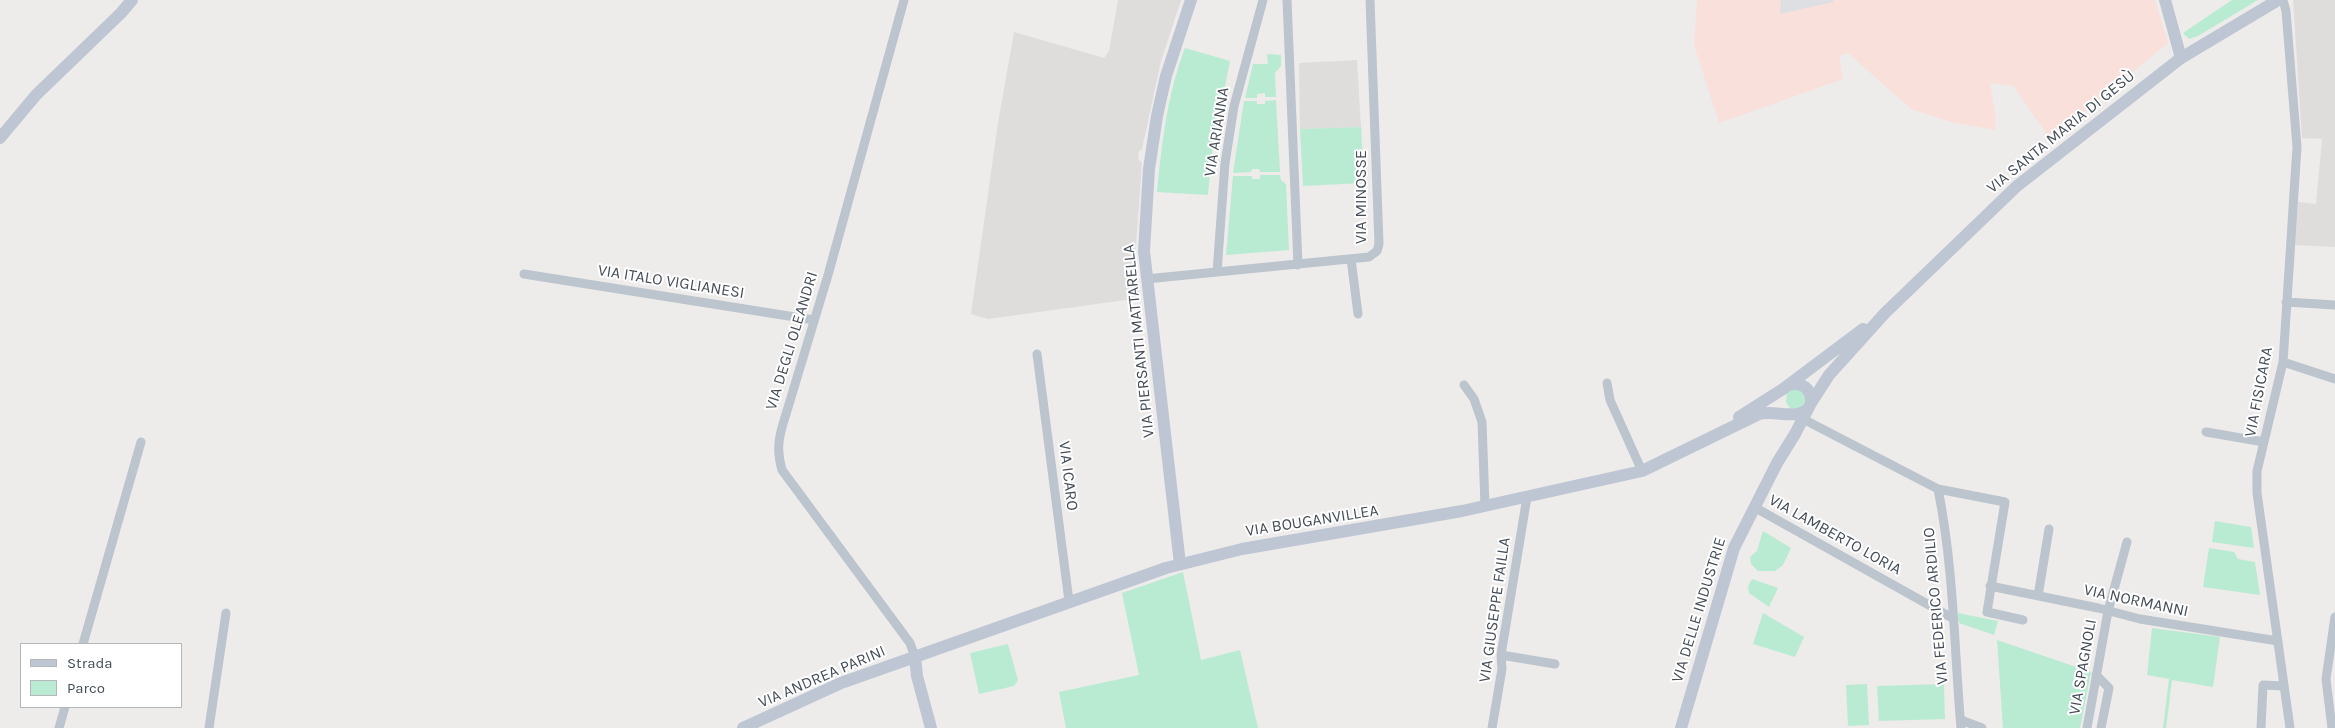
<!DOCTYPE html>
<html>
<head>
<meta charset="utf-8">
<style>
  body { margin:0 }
  #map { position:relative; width:2335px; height:728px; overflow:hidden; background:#eeebeb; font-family:Karla,sans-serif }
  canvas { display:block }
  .legend { position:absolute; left:20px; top:643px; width:162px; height:65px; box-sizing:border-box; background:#fff; border:1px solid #b4b8bc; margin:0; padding:6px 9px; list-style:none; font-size:15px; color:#444d57 }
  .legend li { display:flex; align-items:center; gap:10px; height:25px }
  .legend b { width:25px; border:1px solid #b4b8bc }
</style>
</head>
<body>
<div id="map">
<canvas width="2335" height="728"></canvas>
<ul class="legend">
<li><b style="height:6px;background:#bec6d4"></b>Strada</li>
<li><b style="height:14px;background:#b9ebd2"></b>Parco</li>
</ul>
</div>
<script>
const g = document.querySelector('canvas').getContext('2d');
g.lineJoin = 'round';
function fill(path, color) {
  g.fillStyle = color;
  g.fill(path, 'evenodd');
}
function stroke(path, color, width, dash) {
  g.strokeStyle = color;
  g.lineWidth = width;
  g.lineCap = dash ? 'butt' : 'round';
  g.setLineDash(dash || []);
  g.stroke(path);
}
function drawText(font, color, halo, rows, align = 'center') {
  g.font = font + ' Karla,sans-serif';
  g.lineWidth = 4;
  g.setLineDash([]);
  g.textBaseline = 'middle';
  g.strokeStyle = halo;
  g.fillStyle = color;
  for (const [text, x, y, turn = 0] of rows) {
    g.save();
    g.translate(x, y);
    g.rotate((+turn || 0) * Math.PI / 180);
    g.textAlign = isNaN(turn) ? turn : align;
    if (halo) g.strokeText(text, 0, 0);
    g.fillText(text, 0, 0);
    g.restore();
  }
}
const education = new Path2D(`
  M1118 0H1181L1161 61 1142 149 1139 151 1138 159 1142 163 1135 258 1140 298 988 319 971 314 998 123 1014 32 1104 58 1109 51Z
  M2293 0H2335V247L2295 245 2298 202 2316 204 2322 139 2302 138Z
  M1357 60 1361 127 1300 129 1299 63Z`);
const medical = new Path2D(`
  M1697 0H2155L2168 43 2079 116 2076 114 2069 121 2071 123 2052 141 2013 86 1990 83 1996 119 1995 130 1951 122 1911 109 1848 53 1839 56 1843 79 1719 123 1694 45Z`);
const airport = new Path2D(`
  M1781 0H1833V2L1780 14Z`);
const green = new Path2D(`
  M2232 0H2258L2198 36 2189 39 2183 33Z
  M1185 48 1230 61 1212 151 1208 195 1157 192C1162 143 1167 95 1185 48Z
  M1267 54 1281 55V66L1275 73 1276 97H1265V93L1257 94V98H1245L1253 64H1268Z
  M1276 100 1280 172H1260L1259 169H1252L1251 172 1233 173 1244 101H1257V104H1265V101Z
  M1361 127 1364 183 1303 186 1300 129Z
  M1260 175H1280L1281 180 1286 184 1289 250 1226 255 1233 176H1252V179H1260Z
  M1797 388 1807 397 1801 409 1790 408 1786 402 1787 392Z
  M2215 521 2251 527 2254 548 2212 542Z
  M1763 531 1791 548 1783 565 1775 571H1758L1751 564 1750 557 1757 551Z
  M2209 548 2234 552 2238 559 2255 562 2260 595 2203 587Z
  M1183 572 1201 660 1240 650 1258 728H1066L1059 692 1139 675 1122 593Z
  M1752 579 1778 588 1769 607 1749 593 1748 586Z
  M1763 613 1804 637 1795 657 1753 644Z
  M1958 613 1998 621 1994 635 1959 623Z
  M2152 628 2220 637 2213 687 2172 680 2166 728H2163L2169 679 2147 675Z
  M1997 640 2091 672 2080 728H2003Z
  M1008 644 1018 680 1014 686 979 694 970 653Z
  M1867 684 1869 725 1848 726 1846 685Z
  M1944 684 1945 719 1879 721 1877 686Z`);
const street = new Path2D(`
  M904 0 828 275 783 424C778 440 777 453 782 470L910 643 915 657
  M1287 0 1298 265
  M2283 0 2286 11 2297 147 2283 362 2257 471V493L2290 728
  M1351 259 1358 314
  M1217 272 1225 163 1234 106 1263 0
  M524 274 814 320
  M1146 279 1369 257 1377 251 1379 244 1370 0
  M2286 302 2335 305
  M1037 354 1069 601
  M2283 362 2335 379
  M1607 383 1610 400 1642 471
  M1464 385 1474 399 1482 422 1485 506
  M1803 419 1938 489 2005 502 1987 612 2023 620
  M2206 432 2264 442
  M1938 489C1954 568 1954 648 1961 728
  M1754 507 1954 619
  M1990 586 2098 608 2140 619 2278 641
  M2038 596 2049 529
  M83 644 141 442
  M1501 655 1555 664
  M2096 675 2109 688 2101 728
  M1961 720 1982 728
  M59 728 65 707
  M209 728 226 613
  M1492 728 1502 669 1501 655 1527 497
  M2087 728 2108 611 2127 542
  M2261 728 2263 685 2284 686
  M2332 728 2326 679 2335 617`);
const secondary = new Path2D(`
  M2165 0 2181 58
  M0 138 36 95 121 13 132 0
  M1789 385C1802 381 1812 389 1811 403
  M1739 417 1783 389 1863 329
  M1180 564 1144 251 1149 169 1157 116 1166 76 1191 0
  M915 657 917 676 931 728
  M743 728 841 683 1166 568 1242 549 1462 511 1642 471 1759 414C1775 410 1796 420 1808 409
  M1681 728 1734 548 1777 463 1795 434 1811 403 1829 375 1885 313 2017 186 2181 58 2278 0`);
const streetNames = [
  ["VIA ARIANNA",1217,132,-81],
  ["VIA SANTA MARIA DI GESÙ",2061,132,-39],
  ["VIA MINOSSE",1361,197,-90],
  ["VIA ITALO VIGLIANESI",671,282,9],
  ["VIA DEGLI OLEANDRI",792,341,-73],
  ["VIA PIERSANTI MATTARELLA",1139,341,-96],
  ["VIA FISICARA",2259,392,-79],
  ["VIA ICARO",1068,476,83],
  ["VIA BOUGANVILLEA",1312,521,-9],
  ["VIA LAMBERTO LORIA",1835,535,29],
  ["VIA NORMANNI",2136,601,12],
  ["VIA FEDERICO ARDILIO",1936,606,-95],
  ["VIA GIUSEPPE FAILLA",1495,610,-82],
  ["VIA DELLE INDUSTRIE",1699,610,-73],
  ["VIA SPAGNOLI",2083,667,-80],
  ["VIA ANDREA PARINI",822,677,-23]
];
fill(education, '#dfdcdc');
fill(medical, '#f9e0da');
fill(airport, '#dddfe3');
fill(green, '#b9ebd2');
stroke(street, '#bcc4cd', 9);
stroke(secondary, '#bec6d4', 12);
drawText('16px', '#444d57', '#fff', streetNames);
</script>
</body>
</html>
